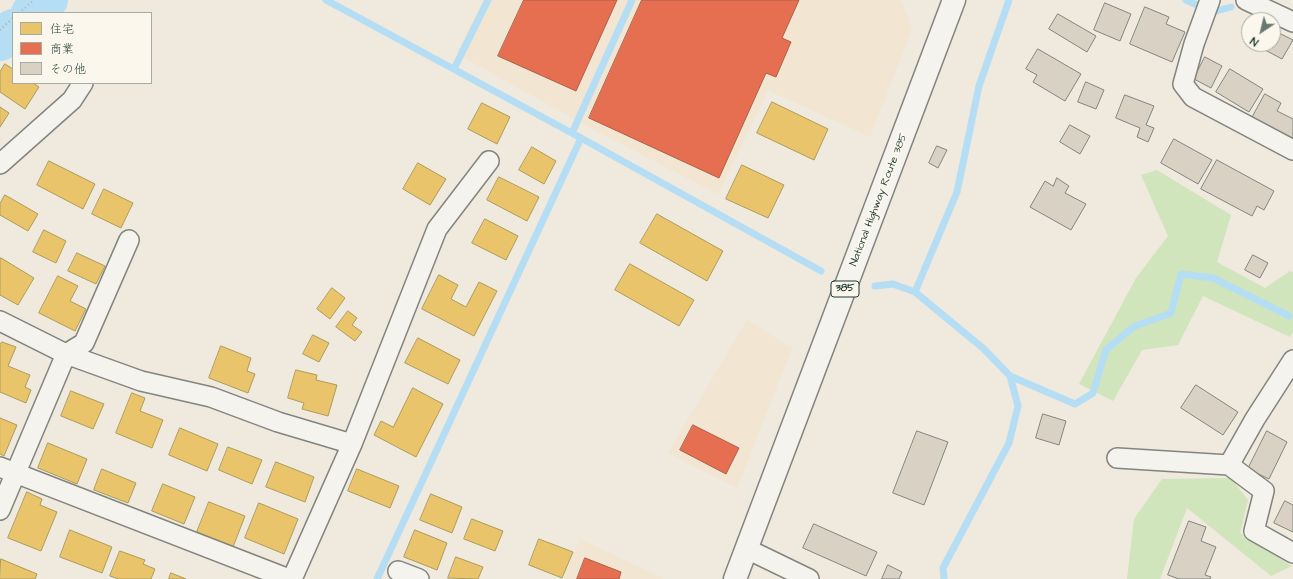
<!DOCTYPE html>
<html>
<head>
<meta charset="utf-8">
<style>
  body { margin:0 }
  #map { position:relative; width:1293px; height:579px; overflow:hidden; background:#efe9de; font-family:"Architects Daughter","Klee One",sans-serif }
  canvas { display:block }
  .legend { position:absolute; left:12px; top:12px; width:140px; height:72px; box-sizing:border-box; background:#fbf7ec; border:1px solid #a3ada2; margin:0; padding:5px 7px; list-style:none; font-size:12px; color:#1f3d34 }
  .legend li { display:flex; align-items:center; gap:8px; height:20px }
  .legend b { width:20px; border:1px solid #a3ada2 }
  .north { position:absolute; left:1241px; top:12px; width:40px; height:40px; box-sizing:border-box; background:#fbf7ec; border:1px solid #a3ada2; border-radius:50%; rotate:215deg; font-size:11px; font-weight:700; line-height:16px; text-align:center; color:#1f3d34 }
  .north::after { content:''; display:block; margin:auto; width:14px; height:18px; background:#687970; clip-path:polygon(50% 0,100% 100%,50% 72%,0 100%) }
</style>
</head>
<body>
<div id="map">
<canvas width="1293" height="579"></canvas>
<ul class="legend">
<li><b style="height:11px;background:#e9c46a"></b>住宅</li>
<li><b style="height:11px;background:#e76f51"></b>商業</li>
<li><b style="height:11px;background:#d9d2c4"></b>その他</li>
</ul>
<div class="north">N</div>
</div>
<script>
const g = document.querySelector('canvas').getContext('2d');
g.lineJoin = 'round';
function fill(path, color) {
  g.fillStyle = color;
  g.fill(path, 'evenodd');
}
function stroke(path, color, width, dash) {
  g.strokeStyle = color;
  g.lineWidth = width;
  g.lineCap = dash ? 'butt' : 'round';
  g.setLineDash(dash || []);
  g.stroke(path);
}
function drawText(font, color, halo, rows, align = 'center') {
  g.font = font + ' "Architects Daughter",sans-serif';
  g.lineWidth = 4;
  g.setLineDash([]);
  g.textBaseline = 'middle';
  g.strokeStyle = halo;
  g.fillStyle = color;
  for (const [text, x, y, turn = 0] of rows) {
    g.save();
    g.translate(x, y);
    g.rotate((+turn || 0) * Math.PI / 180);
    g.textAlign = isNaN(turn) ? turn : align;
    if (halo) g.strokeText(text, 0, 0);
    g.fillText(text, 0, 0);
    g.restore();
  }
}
const built = new Path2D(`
  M483 0H901L912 29 870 137 768 90 718 194 583 124 456 53Z
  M747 320 792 348 737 488 668 453Z
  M580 539 664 579H563Z`);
const green = new Path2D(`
  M1157 170 1231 215 1217 262 1265 288 1290 271 1293 272V332L1290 337 1203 296 1178 345 1142 350 1113 401 1079 384 1136 278 1168 236 1141 175Z
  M1231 478 1248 500 1240 533 1292 566 1271 576 1187 508 1160 579H1127L1134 519 1162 479Z`);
const homes = new Path2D(`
  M5 64 13 69V83H33L39 87 25 109 0 92V72Z
  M772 102 828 129 814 160 757 133Z
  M482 103 510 117 497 144 468 129Z
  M0 107 9 113 0 127Z
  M532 147 556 161 544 184 519 170Z
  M49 161 95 184 83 209 37 185Z
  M418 163 446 179 430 205 403 189Z
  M742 165 784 185 768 218 726 199Z
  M499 177 539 197 527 221 487 200Z
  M104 189 133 203 121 228 92 214Z
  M5 195 38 214 28 231 0 215V204Z
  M657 214 723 251 707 281 640 243Z
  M485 219 518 236 506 260 472 243Z
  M44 230 66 241 56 263 33 252Z
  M77 253 105 266 96 284 68 271Z
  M1 258 34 278 18 305 0 295V260Z
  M630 264 694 300 679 326 615 290Z
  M439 275 458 285 451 299 466 307 479 282 497 291 474 336 422 309Z
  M58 276 78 286 70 301 86 309 75 331 39 313Z
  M332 288 345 298 330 319 317 309Z
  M348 311 357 318 352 325 362 332 355 341 336 327Z
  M313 335 329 343 319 362 303 354Z
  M418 338 460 360 448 384 405 363Z
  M2 342 16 347 8 366 30 375 25 387 31 390 26 403 0 392V345Z
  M221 346 251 358 247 371 255 374 248 393 209 378Z
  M296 370 317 375 316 380 337 385 328 416 302 409 304 403 288 398Z
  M413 388 443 404 416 457 374 435 381 421 393 427Z
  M71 391 104 404 93 429 61 416Z
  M132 393 145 398 140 411 163 420 152 448 116 433Z
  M0 418 17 425 4 456 0 454Z
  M180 428 218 444 207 471 169 455Z
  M48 443 87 459 77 484 38 468Z
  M228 447 262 460 252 484 219 470Z
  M276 462 314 477 305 502 266 487Z
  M102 469 136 483 128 503 94 490Z
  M357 469 399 486 390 508 348 491Z
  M163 484 195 497 184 524 152 511Z
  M27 492 42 499 40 505 57 512 41 551 8 538Z
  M431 494 462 507 452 533 420 520Z
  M209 502 245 516 233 547 197 532Z
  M259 503 298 519 284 554 245 538Z
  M472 519 503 531 495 551 464 539Z
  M70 530 112 547 102 573 60 557Z
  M415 530 447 543 437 570 404 557Z
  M539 539 573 552 562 578 529 565Z
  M120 551 145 560 143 564 155 569 151 579H119L110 576Z
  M456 557 483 567 478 579 448 578Z
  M1 559 37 574 35 579H0Z
  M171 573 186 579H169Z`);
const shops = new Path2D(`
  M524 0H617L576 91 498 56Z
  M642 0H799L782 38 791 42 776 77 766 73 719 178 589 118Z
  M693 425 739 448 726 474 680 450Z
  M585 558 621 572 619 579H577Z`);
const stream = new Path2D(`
  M326 0 581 138 821 271
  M1186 0 1195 4
  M1213 12 1231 7
  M454 69 488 0
  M572 133 632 0
  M875 286 893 284 915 292 984 349 1010 376 1018 406 1009 443 943 568 944 579
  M915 292 957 192 979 86 1009 0
  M1010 376 1075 404 1093 393 1106 350 1133 327 1171 313 1181 274 1213 278 1289 316
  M377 579 581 138`);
const river = new Path2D(`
  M31 13 48 0
  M0 41 13 29`);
const building = new Path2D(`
  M1105 3 1131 14 1120 41 1094 30Z
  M1145 7 1169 17 1166 24 1185 32 1172 62 1130 44Z
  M1058 14 1096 36 1087 52 1049 29Z
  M1273 30 1293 40 1282 59 1254 44H1273Z
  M1038 49 1081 74 1065 101 1033 82 1037 75 1026 69Z
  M1205 57 1222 66 1211 88 1194 79Z
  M1230 69 1263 89 1249 112 1216 92Z
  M1086 82 1104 90 1096 109 1078 102Z
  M1265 94 1281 103 1277 111 1293 119V140L1252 118Z
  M1125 95 1154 106 1146 125 1154 128 1148 142 1137 137 1140 128 1116 118Z
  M1070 125 1090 136 1080 154 1060 142Z
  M1174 139 1212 160 1198 184 1161 163Z
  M937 146 947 150 938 168 929 163Z
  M1217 160 1274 191 1264 210 1257 206 1252 216 1201 189Z
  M1057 178 1069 186 1065 193 1086 204 1071 230 1030 207 1045 181 1053 186Z
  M1253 255 1268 263 1260 278 1245 270Z
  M1196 385 1238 412 1223 435 1181 408Z
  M1043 414 1066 421 1059 445 1036 438Z
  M917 431 948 442 924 505 893 493Z
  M1267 431 1287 442 1269 479 1248 469Z
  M1285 501 1293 505V532L1274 523Z
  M1189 521 1206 527 1201 541 1216 547 1205 575 1211 577 1210 579H1179L1168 575Z
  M814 524 877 552 866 576 803 548Z
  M888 565 902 572 899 579H882Z`);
const path = new Path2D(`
  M19 13 34 0
  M0 30 13 18`);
const street = new Path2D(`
  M1210 0 1194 44 1183 84 1193 97 1293 150
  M1246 0 1293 22
  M0 164 72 100 83 83
  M0 321 66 354 141 381 211 397 278 422 352 444 292 579
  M352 444 437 229 489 161
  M1117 458 1229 465 1255 419 1293 360
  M1229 465 1264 491 1254 531 1293 553
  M0 467 289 579
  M0 510 66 354 84 343 129 240
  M747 549 809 579
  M398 571 419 579`);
const highway = new Path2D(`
  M735 579 954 0`);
const shields = [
  [845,289,28]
];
const shieldNames = [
  ["385",845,289]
];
const streetNames = [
  ["National Highway Route 385",879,200,-69]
];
fill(built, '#f2e5d1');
fill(green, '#d0e5bb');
fill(homes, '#e9c46a');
stroke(homes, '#ac9c5a', 1);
fill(shops, '#e76f51');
stroke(shops, '#ab6048', 1);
stroke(stream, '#b5def4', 7);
stroke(river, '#b5def4', 40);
fill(building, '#d9d2c4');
stroke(building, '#82857e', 1);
stroke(street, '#82857e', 22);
stroke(highway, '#82857e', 25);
stroke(path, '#b1b3ae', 2.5, [1, 3]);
stroke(street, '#f5f3ee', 19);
stroke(highway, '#f5f3ee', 22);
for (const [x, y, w] of shields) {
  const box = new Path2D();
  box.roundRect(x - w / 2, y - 8, w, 16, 3);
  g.fillStyle = '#fbf7ec';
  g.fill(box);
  stroke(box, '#1f3d34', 1);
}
drawText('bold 10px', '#1f3d34', null, shieldNames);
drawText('11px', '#1f3d34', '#fbf7ec', streetNames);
</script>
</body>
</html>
